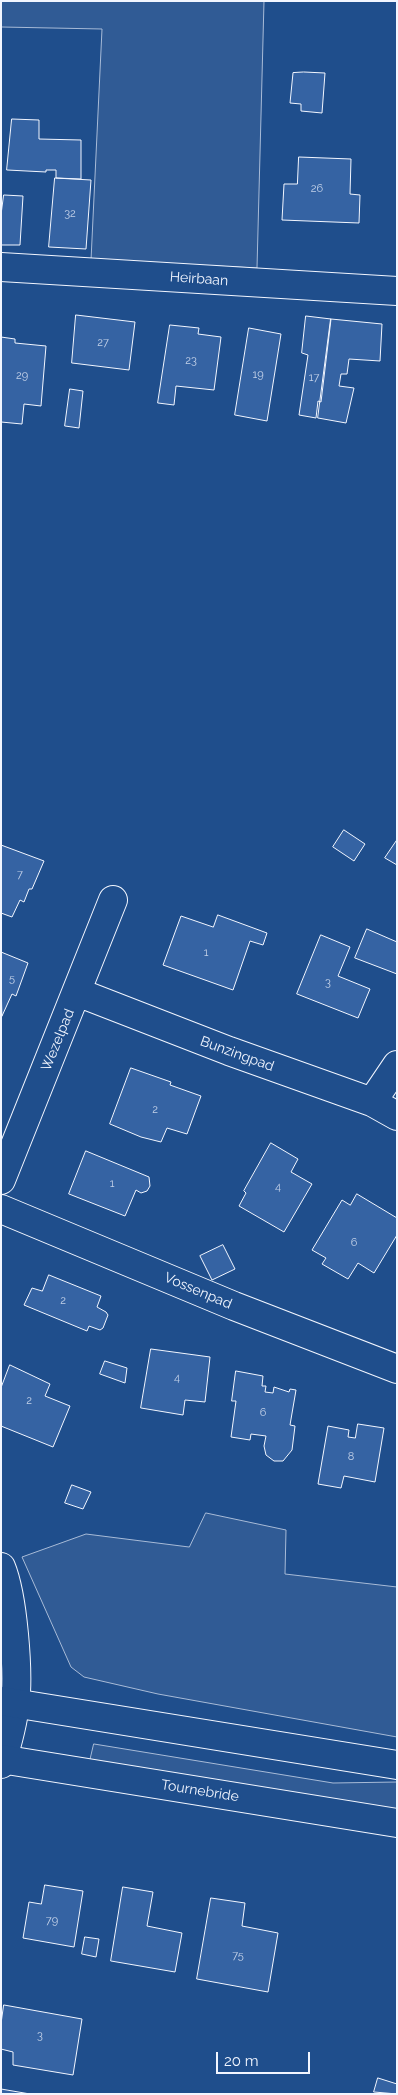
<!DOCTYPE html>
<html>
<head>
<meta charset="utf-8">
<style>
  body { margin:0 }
  #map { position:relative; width:398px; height:2095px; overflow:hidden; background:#1f4e8c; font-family:Raleway,sans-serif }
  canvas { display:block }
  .frame { position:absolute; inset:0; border:2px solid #f2f6ff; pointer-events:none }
  .scale { position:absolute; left:216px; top:2052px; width:94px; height:22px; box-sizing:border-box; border:2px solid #f2f6ff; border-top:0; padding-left:6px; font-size:15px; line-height:18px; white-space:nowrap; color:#f2f6ff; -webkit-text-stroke:4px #1f4e8c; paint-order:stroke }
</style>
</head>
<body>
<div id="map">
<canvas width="398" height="2095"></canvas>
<div class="frame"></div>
<div class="scale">20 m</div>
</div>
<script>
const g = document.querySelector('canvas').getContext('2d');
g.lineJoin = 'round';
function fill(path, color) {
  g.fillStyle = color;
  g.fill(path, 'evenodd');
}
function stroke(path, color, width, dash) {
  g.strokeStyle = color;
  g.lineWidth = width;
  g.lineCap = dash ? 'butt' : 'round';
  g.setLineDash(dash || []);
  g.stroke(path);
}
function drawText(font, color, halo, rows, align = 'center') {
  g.font = font + ' Raleway,sans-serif';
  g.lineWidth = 4;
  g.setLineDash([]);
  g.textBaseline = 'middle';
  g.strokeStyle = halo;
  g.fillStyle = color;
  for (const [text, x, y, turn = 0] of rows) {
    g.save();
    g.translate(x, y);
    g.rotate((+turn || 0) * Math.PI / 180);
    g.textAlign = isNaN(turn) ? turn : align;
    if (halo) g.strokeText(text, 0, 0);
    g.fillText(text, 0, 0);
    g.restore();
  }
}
const green = new Path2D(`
  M1 1H264L257 268 91 260 102 29 1 27Z
  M206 1513 286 1530 285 1574 397 1587V1737L158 1694 84 1677 71 1667 22 1557 86 1534 189 1547Z
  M94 1744 333 1783 397 1782V1810L90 1761Z`);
const building = new Path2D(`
  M304 72 325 73 322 113 301 111V104L290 103 293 73Z
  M12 119 39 120V139L81 140V179L56 178V170H46V172L7 170Z
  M299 157 351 159 350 194 360 195 359 223 282 220 284 184H297Z
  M55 178 91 180 86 249 49 247Z
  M4 195 23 196 20 245H1V215Z
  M76 315 135 322 129 370 72 363Z
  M306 316 331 319 321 402 318 401 316 418 299 415 308 355 302 353Z
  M331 319 382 324 380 361 349 359 347 374H341L339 386 354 388 346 423 318 418Z
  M170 325 199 328 198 334 221 337 214 390 176 386 174 405 158 403Z
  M249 328 281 334 267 421 235 415Z
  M1 337 15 339V343L46 346 41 406 24 404 22 424 1 422Z
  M70 389 83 391 79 428 65 426Z
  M344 830 365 844 354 861 333 847Z
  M397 840V865L385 858Z
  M1 845 44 861 32 889H29L24 902 20 900 12 917 1 913Z
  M218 915 267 933 263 945 250 941 233 990 163 965 181 916 213 927Z
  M367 929 397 942V974L355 958Z
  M321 935 350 947 338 976 370 989 358 1018 297 994Z
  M1 952 28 963 16 996 12 994 2 1016Z
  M131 1068 171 1082 170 1085 201 1096 187 1134 167 1128 161 1142 141 1137 110 1124Z
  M271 1143 298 1159 291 1172 312 1184 284 1232 239 1206 246 1193 244 1191Z
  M86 1151 149 1177 150 1186 147 1191 141 1193 136 1190 125 1216 69 1194Z
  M357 1194 397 1218V1235L374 1273 358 1263 348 1279 322 1264 326 1258 312 1250 342 1200 350 1205Z
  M223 1245 235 1269 212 1280 200 1256Z
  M49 1275 101 1296 97 1307 106 1312 108 1315 103 1328 100 1330 89 1326 87 1331 24 1305 32 1288 42 1291Z
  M151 1349 210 1357 205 1402 185 1400 183 1415 141 1408Z
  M105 1361 127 1368 125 1383 100 1374Z
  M10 1365 50 1384 45 1396 70 1406 53 1447 1 1426V1388Z
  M236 1371 263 1376 262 1386H266L265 1392 273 1393 274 1387 289 1392 290 1389 296 1390 290 1425 295 1426 292 1450 283 1461H274L266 1455 264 1446 266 1436 251 1434 250 1440 231 1437 236 1401H232Z
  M358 1424 384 1428 375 1482 344 1476 341 1488 318 1484 328 1426 349 1430 348 1437 355 1438Z
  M72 1485 91 1492 83 1509 65 1503Z
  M45 1885 83 1891 74 1947 23 1938 29 1902 41 1904Z
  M123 1887 153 1892 147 1926 182 1933 175 1972 111 1961Z
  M211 1898 245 1903 242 1926 278 1933 268 1992 197 1979Z
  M85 1937 99 1939 96 1957 82 1954Z
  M4 2005 82 2019 73 2075 13 2065V2052L1 2049V2024Z
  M378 2078 397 2084V2094L374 2092Z
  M1 2089 30 2094H1Z`);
const minor = new Path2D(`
  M1 267 397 291
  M77 992 229 1051 372 1102 397 1116
  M372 1102 397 1065
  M1 1180 113 900
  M1 1209 234 1306 397 1369
  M1 1567C13 1596 19 1672 15 1704 13 1723 7 1745 1 1764`);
const primary = new Path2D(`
  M1 1701 397 1765
  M1 1759 397 1823`);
const numberNames = [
  ["26",317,189],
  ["32",70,214],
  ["27",103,343],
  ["23",191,361],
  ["19",258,375],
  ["29",22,376],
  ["17",314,378],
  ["7",20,875],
  ["1",206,953],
  ["5",12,979],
  ["3",328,983],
  ["2",155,1110],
  ["1",112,1184],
  ["4",278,1187],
  ["6",354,1243],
  ["2",63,1301],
  ["4",177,1378],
  ["2",29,1401],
  ["6",263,1413],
  ["8",351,1457],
  ["79",52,1921],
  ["75",238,1956],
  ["3",40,2036]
];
const streetNames = [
  ["Heirbaan",199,279,4],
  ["Wezelpad",58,1040,-68],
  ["Bunzingpad",237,1054,20],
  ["Vossenpad",198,1291,23],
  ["Tournebride",200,1791,9]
];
fill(green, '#305b95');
stroke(green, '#a8bbd7', 1);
fill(building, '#3563a3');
stroke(building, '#f2f6ff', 1);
stroke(minor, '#f2f6ff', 30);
stroke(primary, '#f2f6ff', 30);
stroke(minor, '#1f4e8c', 28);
stroke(primary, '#1f4e8c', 28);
drawText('11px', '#c3d1e8', null, numberNames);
drawText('14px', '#f2f6ff', '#1f4e8c', streetNames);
</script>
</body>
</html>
